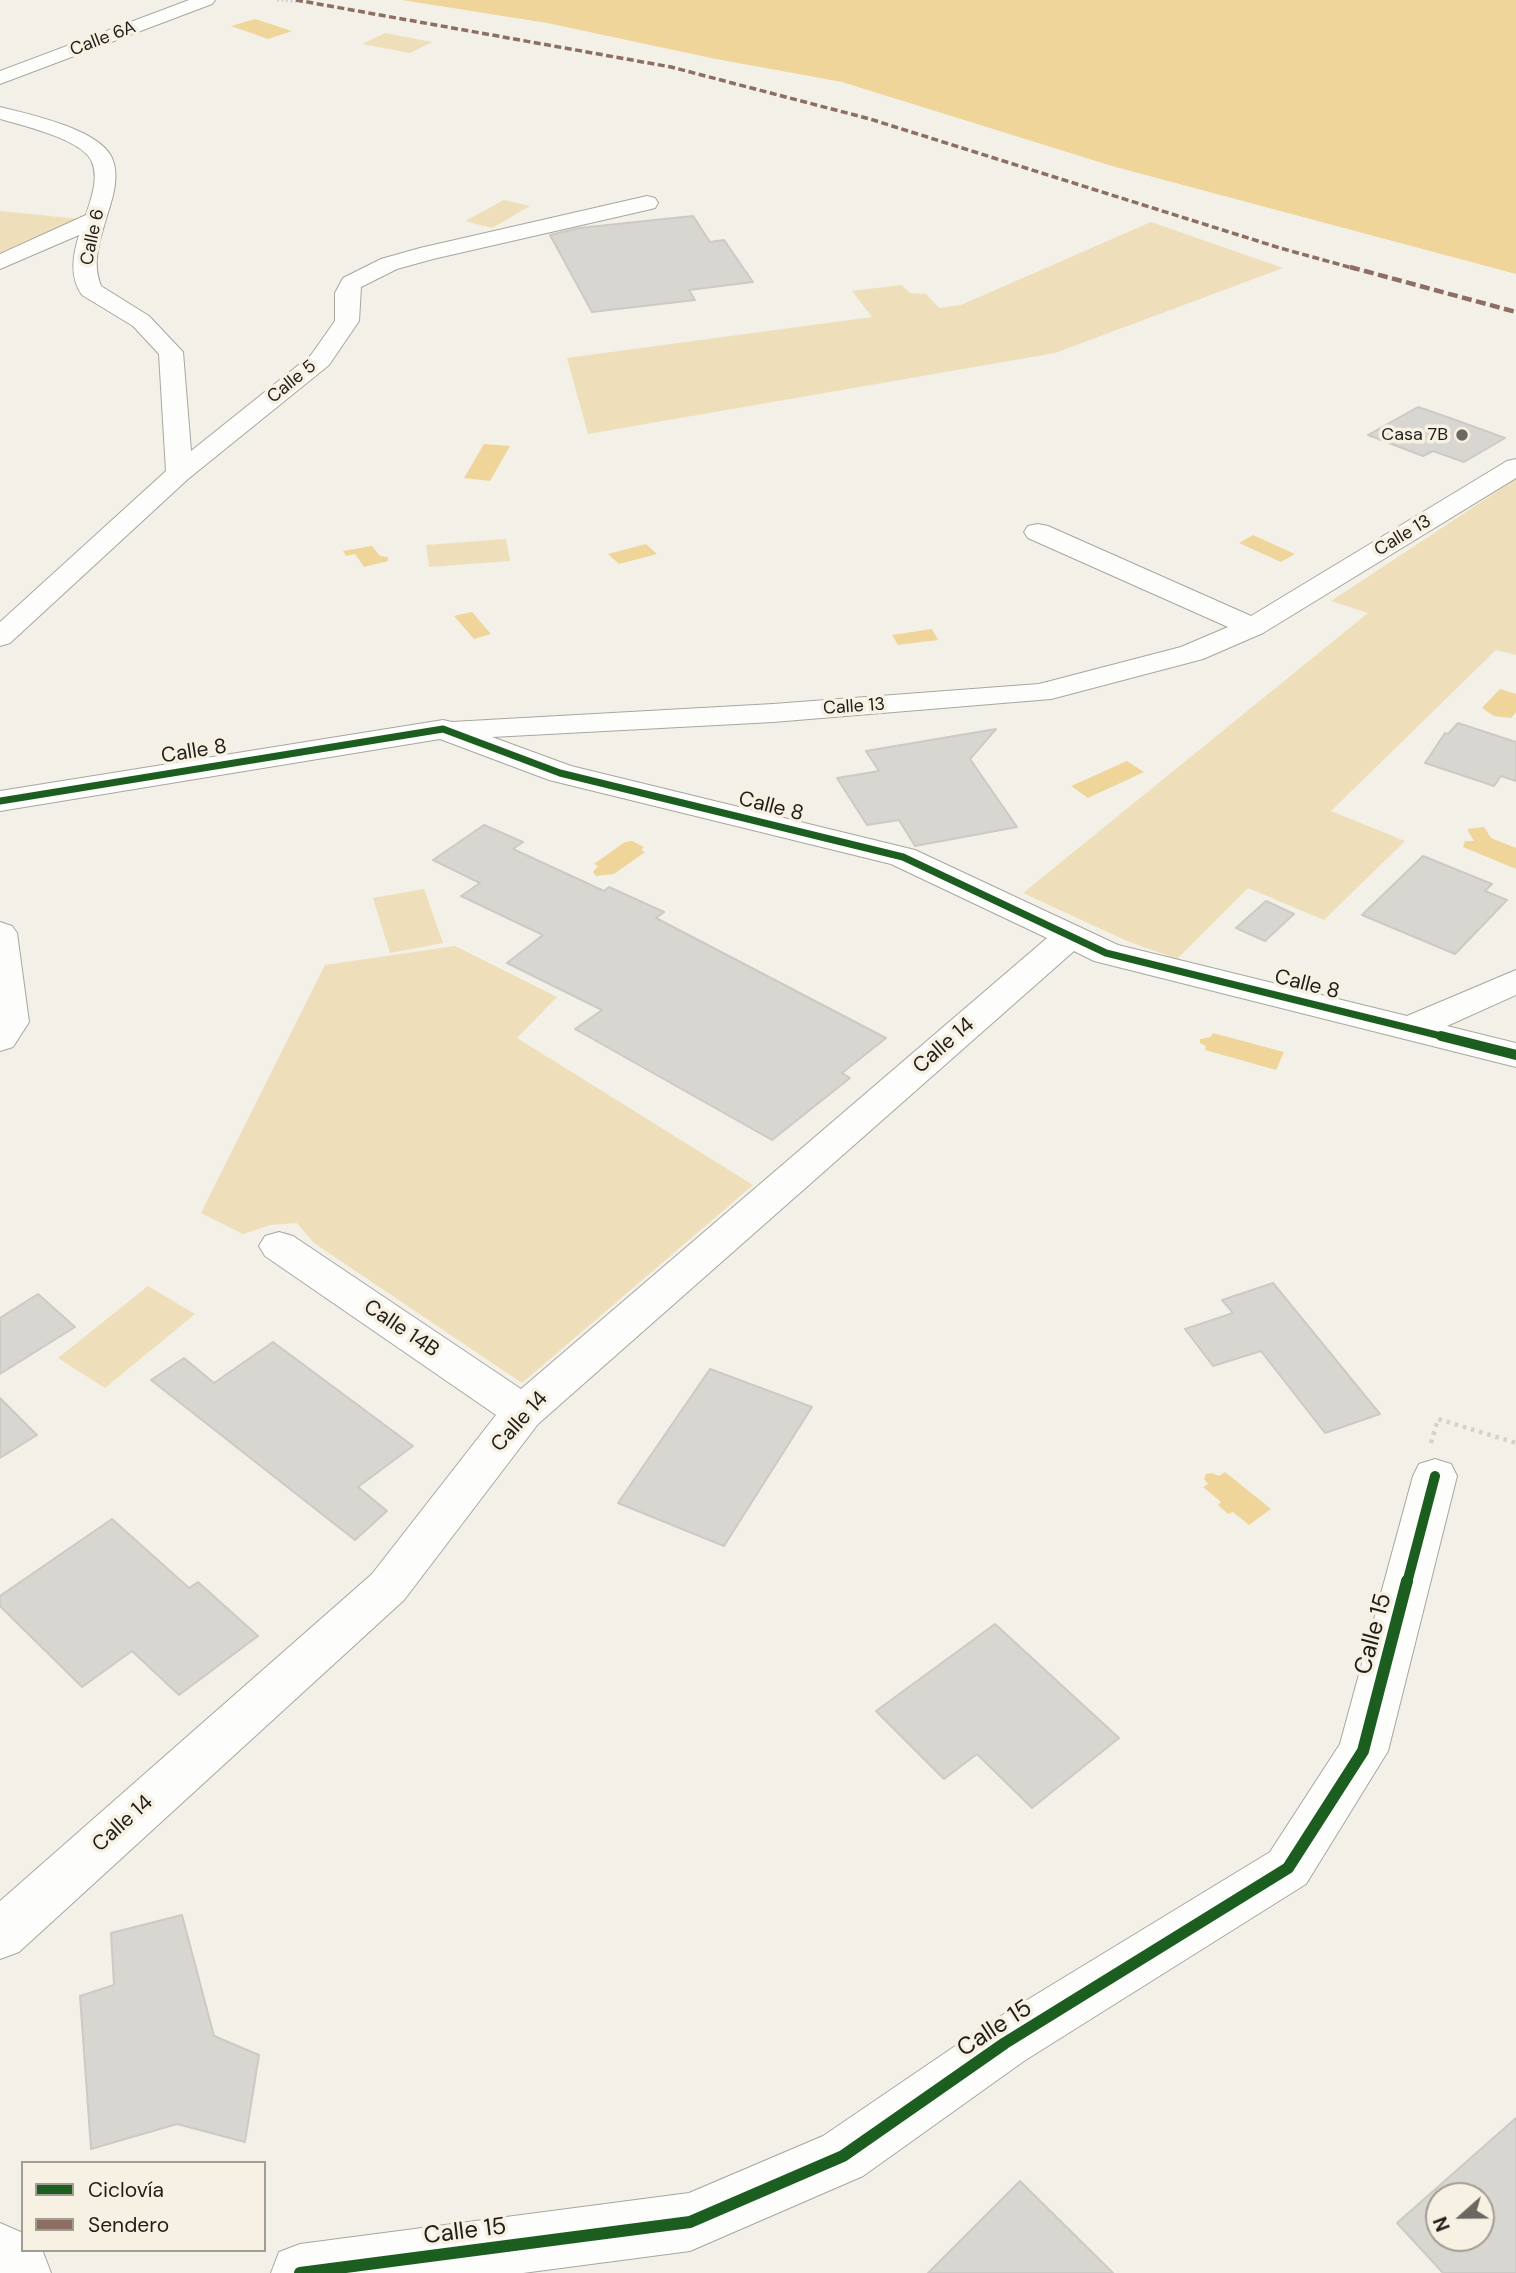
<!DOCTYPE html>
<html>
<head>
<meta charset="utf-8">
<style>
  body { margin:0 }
  #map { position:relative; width:1516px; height:2273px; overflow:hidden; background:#f3f0e8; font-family:"DM Sans",sans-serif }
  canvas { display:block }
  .legend { position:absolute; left:21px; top:2161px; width:245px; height:91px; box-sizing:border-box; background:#f7f1e4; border:2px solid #a19d93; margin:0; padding:9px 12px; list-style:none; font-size:21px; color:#201e19 }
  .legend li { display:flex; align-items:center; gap:14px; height:35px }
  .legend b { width:35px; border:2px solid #a19d93 }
  .north { position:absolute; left:1425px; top:2182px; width:70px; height:70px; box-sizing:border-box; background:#f7f1e4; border:2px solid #a19d93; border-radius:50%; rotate:249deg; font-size:19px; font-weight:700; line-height:28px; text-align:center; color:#201e19 }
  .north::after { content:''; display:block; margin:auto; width:24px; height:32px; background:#6a6861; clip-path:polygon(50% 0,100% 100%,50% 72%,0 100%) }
</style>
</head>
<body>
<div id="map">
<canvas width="1516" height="2273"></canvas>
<ul class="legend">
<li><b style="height:9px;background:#1b5e20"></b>Ciclovía</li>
<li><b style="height:9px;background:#8d6e63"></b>Sendero</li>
</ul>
<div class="north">N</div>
</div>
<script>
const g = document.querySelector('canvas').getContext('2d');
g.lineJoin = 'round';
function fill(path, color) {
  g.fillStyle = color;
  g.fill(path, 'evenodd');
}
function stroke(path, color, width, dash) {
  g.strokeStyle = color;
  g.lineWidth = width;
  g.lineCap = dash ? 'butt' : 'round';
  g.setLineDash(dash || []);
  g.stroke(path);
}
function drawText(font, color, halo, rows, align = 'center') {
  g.font = font + ' "DM Sans",sans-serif';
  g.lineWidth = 7;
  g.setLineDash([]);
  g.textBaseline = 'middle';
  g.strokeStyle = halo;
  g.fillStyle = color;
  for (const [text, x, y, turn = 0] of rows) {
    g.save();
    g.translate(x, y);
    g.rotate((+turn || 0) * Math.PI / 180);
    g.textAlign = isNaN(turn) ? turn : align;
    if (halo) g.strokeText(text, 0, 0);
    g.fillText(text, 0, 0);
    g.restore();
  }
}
const green = new Path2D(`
  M385 33 432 42 410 53 362 44Z
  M504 200 530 206 492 228 465 221Z
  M0 211 80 219 0 254Z
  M1151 222 1283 268 1055 353 588 434 567 358 872 317 852 291 901 285 910 293 926 294 939 308 961 305Z
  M1516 479V655L1496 650 1331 811 1405 841 1324 920 1248 888 1177 959 1127 941 1023 893 1368 613 1331 601Z
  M506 539 510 561 429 567 426 545Z
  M424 889 443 943 390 953 373 898Z
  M455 946 557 997 517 1038 753 1185 522 1383 314 1243 297 1223 270 1225 243 1234 201 1213 325 965Z
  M148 1286 195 1314 105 1388 58 1358Z`);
const water = new Path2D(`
  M402 0H1516V274L1112 166 842 82 716 59 547 23Z
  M255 19 292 31 268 39 231 26Z
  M484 444 510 446 490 481 464 478Z
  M1253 535 1295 554 1281 562 1239 543Z
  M646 544 657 554 619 564 608 554Z
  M372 546 380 556 388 557V561L364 567 355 554 346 556 343 551Z
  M472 612 491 634 474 639 454 616Z
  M932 629 938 640 898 645 892 635Z
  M1500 689 1516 694V712L1511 718 1494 716 1482 708Z
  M1127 761 1144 772 1088 798 1071 786Z
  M1484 827 1491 838 1516 848V869L1463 847 1465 841H1474L1467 829Z
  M632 841 644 847 641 850 645 852 614 874 596 876 593 872 598 866 594 864 625 842Z
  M1213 1033 1284 1052 1276 1070 1205 1050 1206 1046 1200 1043V1039L1211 1037Z
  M1225 1472 1271 1509 1249 1525 1233 1512 1228 1514 1218 1505 1221 1502 1203 1487 1208 1484 1204 1479 1206 1474 1212 1473 1219 1476Z`);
const building = new Path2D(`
  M693 216 710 242 724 240 753 282 689 290 695 300 592 312 550 235 579 228Z
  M1418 407 1450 418 1505 438 1464 462 1433 451 1423 456 1368 435Z
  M1458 723 1516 742V781L1501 776 1494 786 1425 763 1445 733 1448 734Z
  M996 729 970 759 1017 827 915 846 899 820 867 825 837 778 879 771 866 751Z
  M484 825 523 842 513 849 604 891 609 887 664 912 656 918 886 1038 842 1073 850 1078 772 1140 575 1029 602 1010 507 963 543 935 461 896 480 883 433 860Z
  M1423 856 1492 884 1485 891 1507 900 1455 954 1362 915Z
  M1266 901 1294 914 1265 941 1236 928Z
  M1273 1283 1380 1414 1325 1433 1261 1351 1213 1366 1185 1329 1233 1313 1222 1300Z
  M38 1294 75 1327 0 1374V1318Z
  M273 1342 413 1446 358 1487 387 1511 355 1540 151 1380 184 1358 214 1383Z
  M710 1369 812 1407 724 1546 618 1503Z
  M0 1398 37 1435 0 1458Z
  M112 1519 189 1588 198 1582 258 1636 179 1695 132 1651 82 1687 0 1606V1596Z
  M995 1624 1119 1738 1032 1808 977 1754 944 1779 876 1711Z
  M182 1915 214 2036 259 2055 245 2142 177 2124 91 2149 80 1996 114 1985 111 1933Z
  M1516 2118V2273H1443L1397 2223ZM1439 2196H1481V2238H1439Z
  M1020 2181 1113 2273H928Z`);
const pathFar1 = new Path2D(`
  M277 0 302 2`);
const path = new Path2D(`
  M1431 1443 1438 1419 1516 1443`);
const street = new Path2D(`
  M189 0H215L212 4 0 84V71Z
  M0 107C29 114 97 129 111 156 121 175 112 200 106 219 99 243 92 262 101 286L149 316 183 352 191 451 311 355 335 321V293L343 278 381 259 420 248 647 196 655 198 658 203 655 208 647 210 433 259 397 269 361 287 359 321 329 365 188 479 10 643 0 646V622L166 471 159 354 133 326 82 295C69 276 73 255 79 235L0 269V254L86 215C91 199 99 179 92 162 84 140 22 125 0 119Z
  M1516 459V478L1263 633 1203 659 1051 699 773 722 492 737 571 766 915 850 1118 945 1407 1016 1516 970V995L1447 1026 1516 1043V1067L1094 961 1074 951 538 1424 404 1600 19 1952 0 1959V1901L372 1574 496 1415 265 1256 259 1246 265 1236 279 1232 293 1236 521 1389 1047 938 891 864 549 780 440 739 0 811V791L443 720 452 722 773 704 1039 684 1181 647 1228 627 1028 538 1024 532 1028 526 1038 524 1048 526 1251 616 1507 461Z
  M0 922 12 926 17 933 29 1022 13 1047 0 1051Z
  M1435 1459 1451 1464 1457 1476 1388 1751 1306 1884 1024 2061 863 2176 690 2251 523 2273H271L279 2252 300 2244 689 2193 823 2136 986 2025 1270 1852 1340 1744 1413 1476 1419 1464Z
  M0 2223 23 2233V2250L43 2252 51 2273H0Z`);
const quietFar1 = new Path2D(`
  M296 0 671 67 870 119 1280 248 1356 269`);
const quiet = new Path2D(`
  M1350 267 1516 312`);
const cyclewayFar2 = new Path2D(`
  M0 801 443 729 560 773 903 857 1106 953 1449 1038`);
const cyclewayFar1 = new Path2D(`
  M1441 1036 1516 1055
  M1407 1583 1435 1476`);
const cycleway = new Path2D(`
  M300 2273 690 2222 843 2156 1005 2043 1288 1868 1363 1751 1407 1581`);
const markers = [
  [1462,435,7,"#6a6861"]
];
const farStreetnames = [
  ["Calle 6A",103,39,-21],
  ["Calle 6",93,237,-78],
  ["Calle 5",292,382,-39],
  ["Calle 13",1403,536,-31],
  ["Calle 13",854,707,-4]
];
const farPoinames = [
  ["Casa 7B",1448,435]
];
const streetNames = [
  ["Calle 8",194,752,-9],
  ["Calle 8",771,807,14],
  ["Calle 8",1307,985,14],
  ["Calle 14",944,1046,-41],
  ["Calle 14B",401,1329,34],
  ["Calle 14",520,1422,-48],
  ["Calle 14",123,1824,-42]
];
const nearStreetnames = [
  ["Calle 15",1374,1634,-75],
  ["Calle 15",995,2029,-33],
  ["Calle 15",465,2232,-7]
];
fill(green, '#efdeba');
fill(water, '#f0d59b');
fill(building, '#d8d6d0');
stroke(building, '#cccac4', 2);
stroke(street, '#a8a6a0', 2);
stroke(pathFar1, '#d2d1ce', 2.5, [2, 2.5]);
stroke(path, '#d2d1ce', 4.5, [3.5, 5]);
fill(street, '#fdfdfc');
stroke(quietFar1, '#8d6e63', 3.5, [7, 3.5]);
stroke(quiet, '#8d6e63', 4.5, [10, 4.5]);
stroke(cyclewayFar2, '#1b5e20', 7);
stroke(cyclewayFar1, '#1b5e20', 10);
stroke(cycleway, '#1b5e20', 12);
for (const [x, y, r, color] of markers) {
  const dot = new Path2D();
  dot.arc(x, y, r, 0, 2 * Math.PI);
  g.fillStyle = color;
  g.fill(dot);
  stroke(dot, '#f7f1e4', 2.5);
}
drawText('18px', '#201e19', '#f7f1e4', farStreetnames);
drawText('18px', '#201e19', '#f7f1e4', farPoinames, 'right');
drawText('21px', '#201e19', '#f7f1e4', streetNames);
drawText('24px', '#201e19', '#f7f1e4', nearStreetnames);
</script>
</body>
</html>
